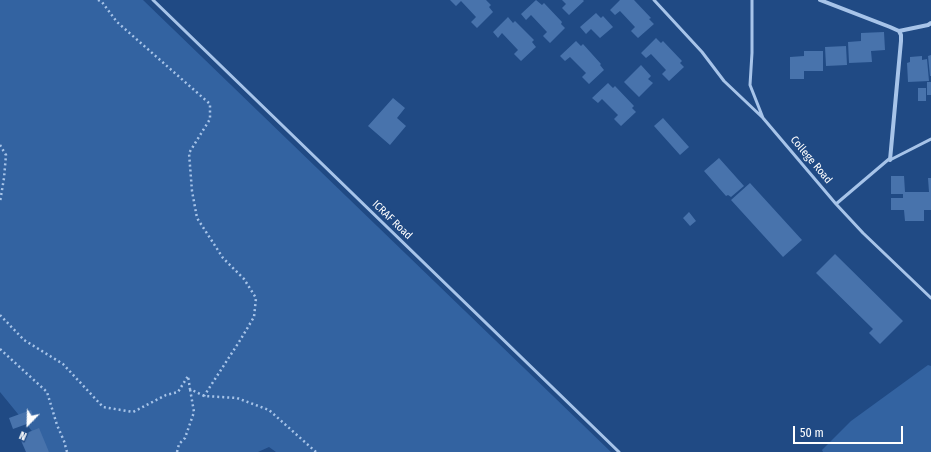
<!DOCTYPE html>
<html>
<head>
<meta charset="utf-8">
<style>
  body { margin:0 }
  #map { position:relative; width:931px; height:452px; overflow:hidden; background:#204a84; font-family:"Fira Sans Condensed",sans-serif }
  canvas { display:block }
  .north { position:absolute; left:8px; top:404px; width:40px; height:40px; -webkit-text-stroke:3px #204a84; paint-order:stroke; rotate:203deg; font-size:11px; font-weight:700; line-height:16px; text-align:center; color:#fff }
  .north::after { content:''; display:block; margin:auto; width:14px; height:18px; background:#fff; clip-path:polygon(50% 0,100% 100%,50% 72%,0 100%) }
  .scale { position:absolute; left:793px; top:426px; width:110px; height:18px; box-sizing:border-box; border:2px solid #fff; border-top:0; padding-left:5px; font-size:12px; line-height:14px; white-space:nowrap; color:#fff; -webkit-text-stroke:3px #204a84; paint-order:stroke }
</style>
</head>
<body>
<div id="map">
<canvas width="931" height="452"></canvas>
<div class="north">N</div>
<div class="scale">50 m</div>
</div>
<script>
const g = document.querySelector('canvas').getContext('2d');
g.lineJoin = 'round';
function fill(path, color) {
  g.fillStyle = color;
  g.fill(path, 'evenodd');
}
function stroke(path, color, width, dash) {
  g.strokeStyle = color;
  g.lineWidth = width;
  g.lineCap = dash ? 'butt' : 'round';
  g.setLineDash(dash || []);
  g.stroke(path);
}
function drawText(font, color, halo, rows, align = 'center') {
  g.font = font + ' "Fira Sans Condensed",sans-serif';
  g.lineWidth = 3;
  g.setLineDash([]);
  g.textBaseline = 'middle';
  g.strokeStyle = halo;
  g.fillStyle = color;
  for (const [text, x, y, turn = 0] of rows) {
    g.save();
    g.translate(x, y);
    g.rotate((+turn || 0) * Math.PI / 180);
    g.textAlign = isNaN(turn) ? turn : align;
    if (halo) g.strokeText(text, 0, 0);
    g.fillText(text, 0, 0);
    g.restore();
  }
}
const green = new Path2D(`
  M0 0H143L611 452H276L269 447 258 452H49L0 392Z
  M928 365 931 366V452H823L822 450 851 421Z`);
const building = new Path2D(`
  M450 0H486L491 5 489 7 493 12 477 28 471 22 476 17 461 1 456 6Z
  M536 0 542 5 544 3 562 22 561 24 565 28 550 43 543 36 547 32 531 15 526 20 521 14Z
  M562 0H583L584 1 569 15 562 8 566 4Z
  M620 0H634L651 18 649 19 654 24 638 38 631 31 635 27 620 11 615 15 610 10Z
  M596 13 601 18 603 16 613 27 600 38 591 29 586 34 580 27Z
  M508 17 513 23 515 21 534 40 532 42 536 47 521 61 514 54 518 50 502 33 498 38 493 32Z
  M884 32 885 50 871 51 872 62 849 63 848 42 861 41V33Z
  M656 38 661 43 663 41 682 61 680 63 684 67 669 81 662 74 666 70 651 54 646 58 641 53Z
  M576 41 581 46 583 44 601 64 600 65 604 70 589 84 582 77 586 73 570 57 565 61 560 56Z
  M846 46 847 65 826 66 825 47Z
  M804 51H823V71H804V79H790V57L804 56Z
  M931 55V76H930L928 56Z
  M922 56V60L927 59 929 81 908 82 907 63 910 62V57Z
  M641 65 651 76 648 79 653 83 639 97 624 82Z
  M927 82H931V95H927Z
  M608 83 613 88 615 86 634 106 632 108 636 112 621 126 614 119 618 115 602 99 598 103 592 98Z
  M918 88H926V101H918Z
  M393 98 405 108 397 118 406 126 390 145 368 126Z
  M663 118 689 147 680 155 654 126Z
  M719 158 744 186 731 197 728 195 726 196 704 171Z
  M891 176H904L905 192H929L928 178H931V210H924V221H905L904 210H891V198H903V194H891Z
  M750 183 802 240 783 257 731 200Z
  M689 212 696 221 690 226 683 218Z
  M835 254 903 321 880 344 869 333 873 329 816 273Z
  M31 410 35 421 13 429 9 418Z
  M39 428 49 452H26L19 436Z`);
const path = new Path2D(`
  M98 0 102 2 117 22 210 104V119L189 153 192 191 197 218 223 258 244 279 256 298 254 317 239 342 204 396
  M0 145 6 155 4 178 0 202
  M0 315 24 340 63 364 103 407 133 412 166 395 178 392 188 376 190 389 204 396 237 398 269 410 316 452
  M0 349 47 392 57 425 64 441 67 452
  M177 452 179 444 185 438 194 412 190 389`);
const lane = new Path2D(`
  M153 0 619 452
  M654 0 702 52 724 81 762 117
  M752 0V53L750 85 763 118 836 204 863 233 931 298
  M836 204 889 159 890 160 931 139`);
const street = new Path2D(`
  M820 0 890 27 899 31
  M899 31 928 25 931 23
  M890 160 901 41V35L899 31`);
const streetNames = [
  ["College Road",811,160,50],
  ["ICRAF Road",392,220,44]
];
fill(green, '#3363a1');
fill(building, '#4873ac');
stroke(path, '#a7c4e9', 2.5, [2, 3]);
stroke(lane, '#a7c4e9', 3);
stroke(street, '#a7c4e9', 4);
drawText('11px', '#fff', '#204a84', streetNames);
</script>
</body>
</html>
